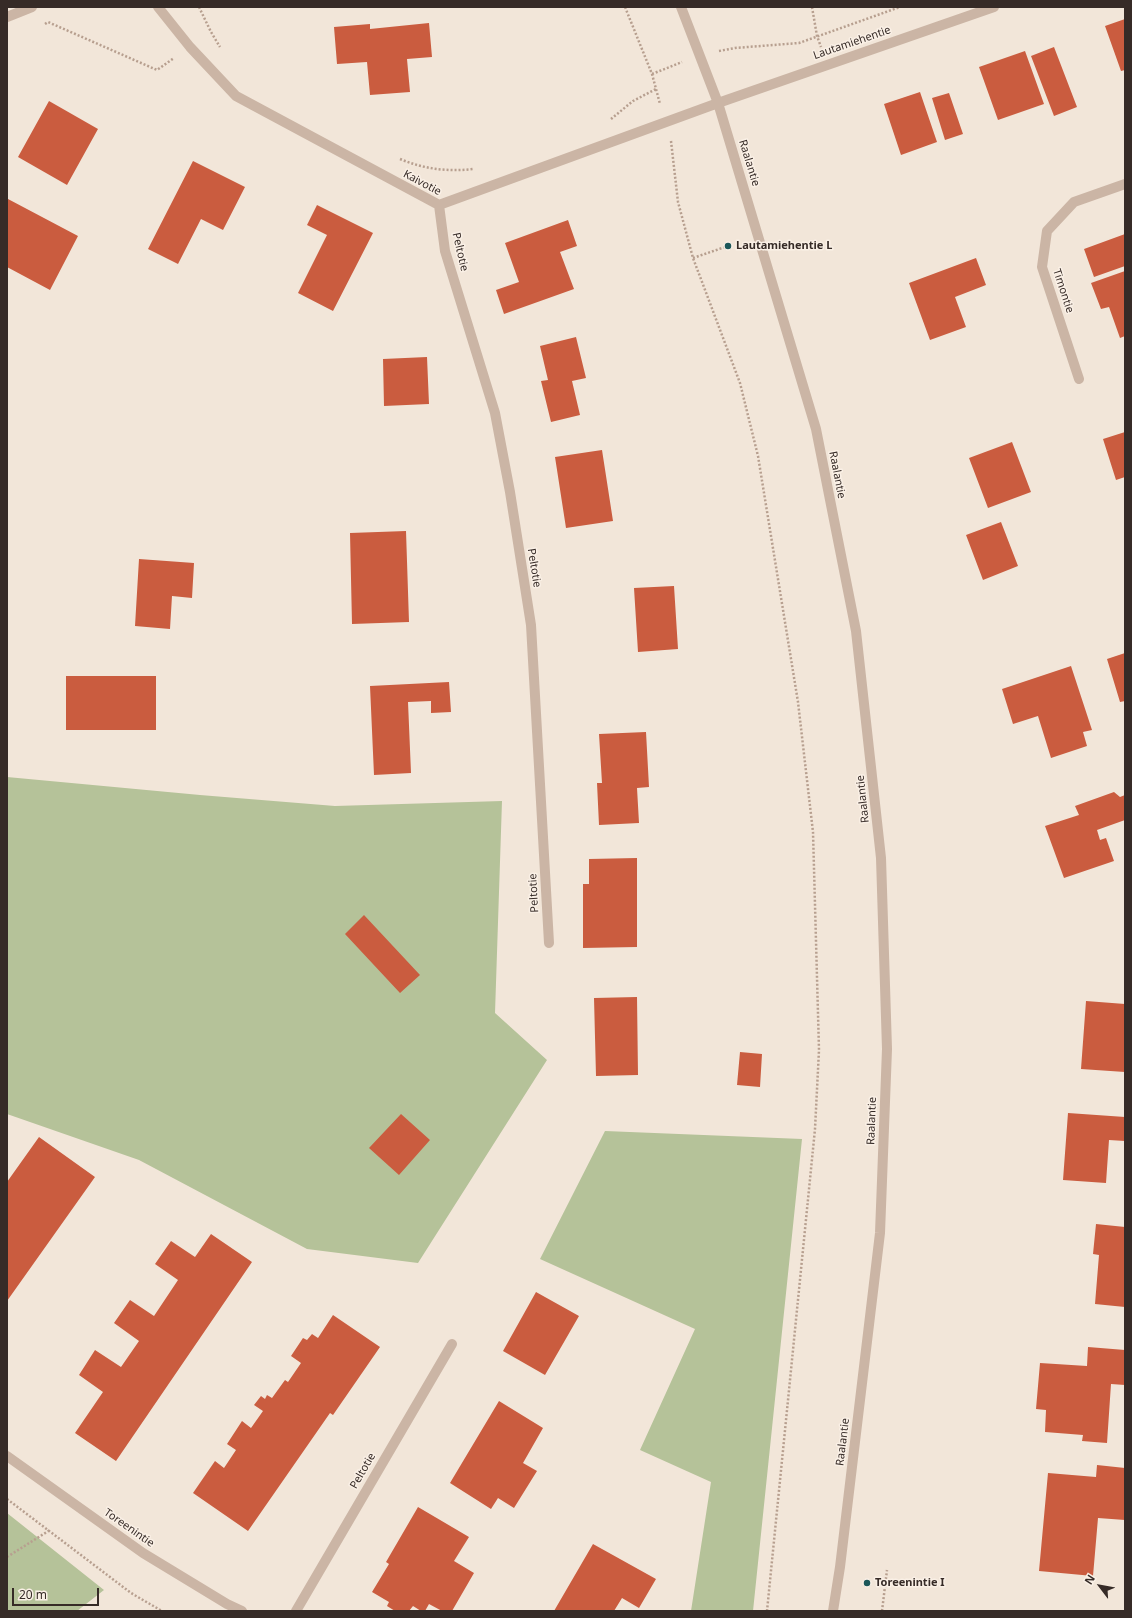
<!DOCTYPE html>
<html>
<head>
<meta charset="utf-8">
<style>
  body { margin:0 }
  #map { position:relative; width:1132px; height:1618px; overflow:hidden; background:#f2e6d9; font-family:"Noto Sans",sans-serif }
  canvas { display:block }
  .frame { position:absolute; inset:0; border:8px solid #362b27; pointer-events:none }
  .north { position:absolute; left:1080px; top:1566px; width:40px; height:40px; -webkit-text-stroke:3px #faf0e6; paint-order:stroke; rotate:302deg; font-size:11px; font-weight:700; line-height:16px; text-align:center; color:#362b27 }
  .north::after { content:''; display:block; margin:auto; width:14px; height:18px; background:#362b27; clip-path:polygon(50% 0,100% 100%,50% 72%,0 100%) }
  .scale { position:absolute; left:12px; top:1588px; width:87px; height:18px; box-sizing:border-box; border:2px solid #362b27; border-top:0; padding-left:5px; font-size:12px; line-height:14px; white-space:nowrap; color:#362b27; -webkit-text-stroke:3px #faf0e6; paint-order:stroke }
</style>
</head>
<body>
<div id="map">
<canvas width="1132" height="1618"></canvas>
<div class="frame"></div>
<div class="north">N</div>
<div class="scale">20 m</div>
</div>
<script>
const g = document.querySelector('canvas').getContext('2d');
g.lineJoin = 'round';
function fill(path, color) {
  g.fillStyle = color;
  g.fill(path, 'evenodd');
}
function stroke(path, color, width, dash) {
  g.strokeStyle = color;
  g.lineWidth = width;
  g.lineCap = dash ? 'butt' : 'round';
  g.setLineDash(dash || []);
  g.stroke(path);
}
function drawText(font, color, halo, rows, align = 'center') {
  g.font = font + ' "Noto Sans",sans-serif';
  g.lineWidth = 3;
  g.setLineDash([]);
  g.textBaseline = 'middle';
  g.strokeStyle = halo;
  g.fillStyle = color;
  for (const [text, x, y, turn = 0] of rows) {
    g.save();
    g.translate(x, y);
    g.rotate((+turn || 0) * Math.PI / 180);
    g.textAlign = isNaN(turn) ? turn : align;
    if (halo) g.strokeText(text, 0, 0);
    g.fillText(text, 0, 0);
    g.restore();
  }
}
const green = new Path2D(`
  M7 777 200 795 335 806 502 801 495 1013 547 1060 418 1263 307 1249 139 1160 7 1114Z
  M605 1131 802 1139 753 1611H691L711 1482 640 1450 695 1329 540 1259Z
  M7 1513 104 1590 77 1611H7Z`);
const building = new Path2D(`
  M1125 19V70L1121 71 1105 26Z
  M429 23 432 57 407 59 410 92 370 95 367 62 337 64 334 27 370 24V29Z
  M1054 47 1077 107 1054 116 1031 56Z
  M1025 51 1044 104 998 120 979 67Z
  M920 92 937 142 901 155 884 104Z
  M949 93 963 134 945 140 932 98Z
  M49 101 98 129 67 185 18 157Z
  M193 161 245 187 223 230 201 219 178 264 148 249Z
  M8 199 78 236 50 290 7 267V201Z
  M317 205 373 233 333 311 298 293 327 235 307 225Z
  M568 220 577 246 560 252 574 289 504 314 496 290 519 282 505 243Z
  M1125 234V266L1094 277 1084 249Z
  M976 258 986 285 955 297 966 327 930 340 909 283Z
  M1125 271V336L1120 338 1109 307 1101 309 1091 283Z
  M576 337 586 378 572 381 580 415 551 422 541 381 548 380 540 346Z
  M427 357 429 404 384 406 383 359Z
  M1125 432V477L1116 480 1103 439Z
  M1012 442 1031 492 988 508 969 458Z
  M602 450 613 521 566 528 555 457Z
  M1001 522 1018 566 983 580 966 535Z
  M406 531 409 622 352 624 350 533Z
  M139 559 194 563 192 598 172 596 170 629 135 626Z
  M674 586 678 649 638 652 634 588Z
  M1125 653V701L1120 702 1107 659Z
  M1071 666 1092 730 1083 732 1087 746 1051 758 1038 716 1013 724 1002 689Z
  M66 676H156V730H66Z
  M449 682 451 712 431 713V701L408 702 411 773 374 775 370 686Z
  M646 732 649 787 637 788 639 823 599 825 597 783H602L599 734Z
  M1114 792 1120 797 1125 795V820L1097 830 1100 840 1106 838 1114 861 1064 878 1045 826 1079 815 1075 806Z
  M637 858V947L583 948V884H589V859Z
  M364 915 420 975 400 993 345 934Z
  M637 997 638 1075 596 1076 594 998Z
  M1086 1001 1125 1004V1072L1081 1069Z
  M740 1052 762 1054 760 1087 737 1085Z
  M1068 1113 1125 1117V1141L1109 1140 1106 1183 1063 1180Z
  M401 1114 430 1140 399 1175 369 1148Z
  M39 1137 95 1177 7 1301V1182Z
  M1096 1224 1125 1227V1307L1095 1304 1099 1255 1093 1254Z
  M211 1234 252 1262 116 1461 75 1433 103 1392 79 1375 95 1350 121 1367 139 1341 114 1323 130 1300 154 1316 178 1280 155 1264 171 1241 195 1257Z
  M536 1292 579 1316 545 1375 503 1351Z
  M333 1315 380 1347 333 1415 330 1413 248 1531 193 1493 215 1461 224 1468 236 1450 227 1444 242 1421 251 1428 263 1411 254 1405 261 1396 265 1399 267 1395 272 1398 285 1380 288 1382 301 1363 291 1356 303 1338 307 1340 312 1334 318 1338Z
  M1088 1347 1125 1350V1385L1111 1384 1107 1443 1082 1441 1083 1435 1045 1432 1046 1410 1036 1409 1040 1363 1087 1366Z
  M499 1401 543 1428 523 1463 537 1471 514 1508 498 1498 491 1509 450 1483Z
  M1097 1465 1125 1468V1520L1098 1518 1093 1576 1039 1571 1048 1473 1096 1477Z
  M418 1507 469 1537 454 1561 474 1573 452 1611H442L429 1604 425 1611H421L413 1606 409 1611H395L387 1606 389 1602 372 1592 389 1564 386 1562Z
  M593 1544 656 1579 639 1608 622 1598 614 1611H554Z`);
const path = new Path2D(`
  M199 7 211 32 220 47
  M625 7 652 74 660 104
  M812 7 817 36 821 47
  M45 24 48 22 157 70 174 58
  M719 51 735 48 799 43 900 7
  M652 74 682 62
  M611 119 633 101 656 89
  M671 141 678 202 693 258 740 383 758 456 798 702 813 832 819 1050 815 1129 767 1611
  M400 159C424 169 448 172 473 169
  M693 258 728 246
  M7 1499 131 1593 162 1611
  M7 1557 50 1530
  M882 1611 887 1570`);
const minor = new Path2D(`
  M158 7 190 47 236 96 439 205 718 103 994 7
  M681 7 718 103 816 429 856 631 881 858 887 1049 880 1233 840 1567 833 1611
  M7 17 32 7
  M439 205 445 251 495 413 510 492 531 625 549 943
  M1079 379 1042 267 1047 231 1074 202 1125 184
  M7 1456 143 1553 227 1604 242 1611
  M296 1611 452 1344`);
const markers = [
  [728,246,4,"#1b5759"],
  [867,1583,4,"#1b5759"]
];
const streetNames = [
  ["Lautamiehentie",852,43,-19],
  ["Raalantie",749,163,73],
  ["Kaivotie",422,183,28],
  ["Peltotie",460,252,77],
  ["Timontie",1063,291,72],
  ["Raalantie",837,475,79],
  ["Peltotie",534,568,81],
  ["Raalantie",863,799,-96],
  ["Peltotie",534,893,-93],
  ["Raalantie",872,1121,-88],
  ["Raalantie",843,1442,-83],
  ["Peltotie",363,1471,-60],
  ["Toreenintie",129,1528,35]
];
const poiNames = [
  ["Lautamiehentie L",736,246],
  ["Toreenintie I",875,1583]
];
fill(green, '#b5c299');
fill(building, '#ca5c3f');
stroke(path, '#b79f8f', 2.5, [2, 2]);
stroke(minor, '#cbb5a5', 10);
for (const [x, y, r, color] of markers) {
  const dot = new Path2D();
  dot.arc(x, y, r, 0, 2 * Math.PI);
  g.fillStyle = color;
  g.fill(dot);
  stroke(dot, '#faf0e6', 1.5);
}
drawText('11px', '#362b27', '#faf0e6', streetNames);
drawText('bold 11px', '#362b27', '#faf0e6', poiNames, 'left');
</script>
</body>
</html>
